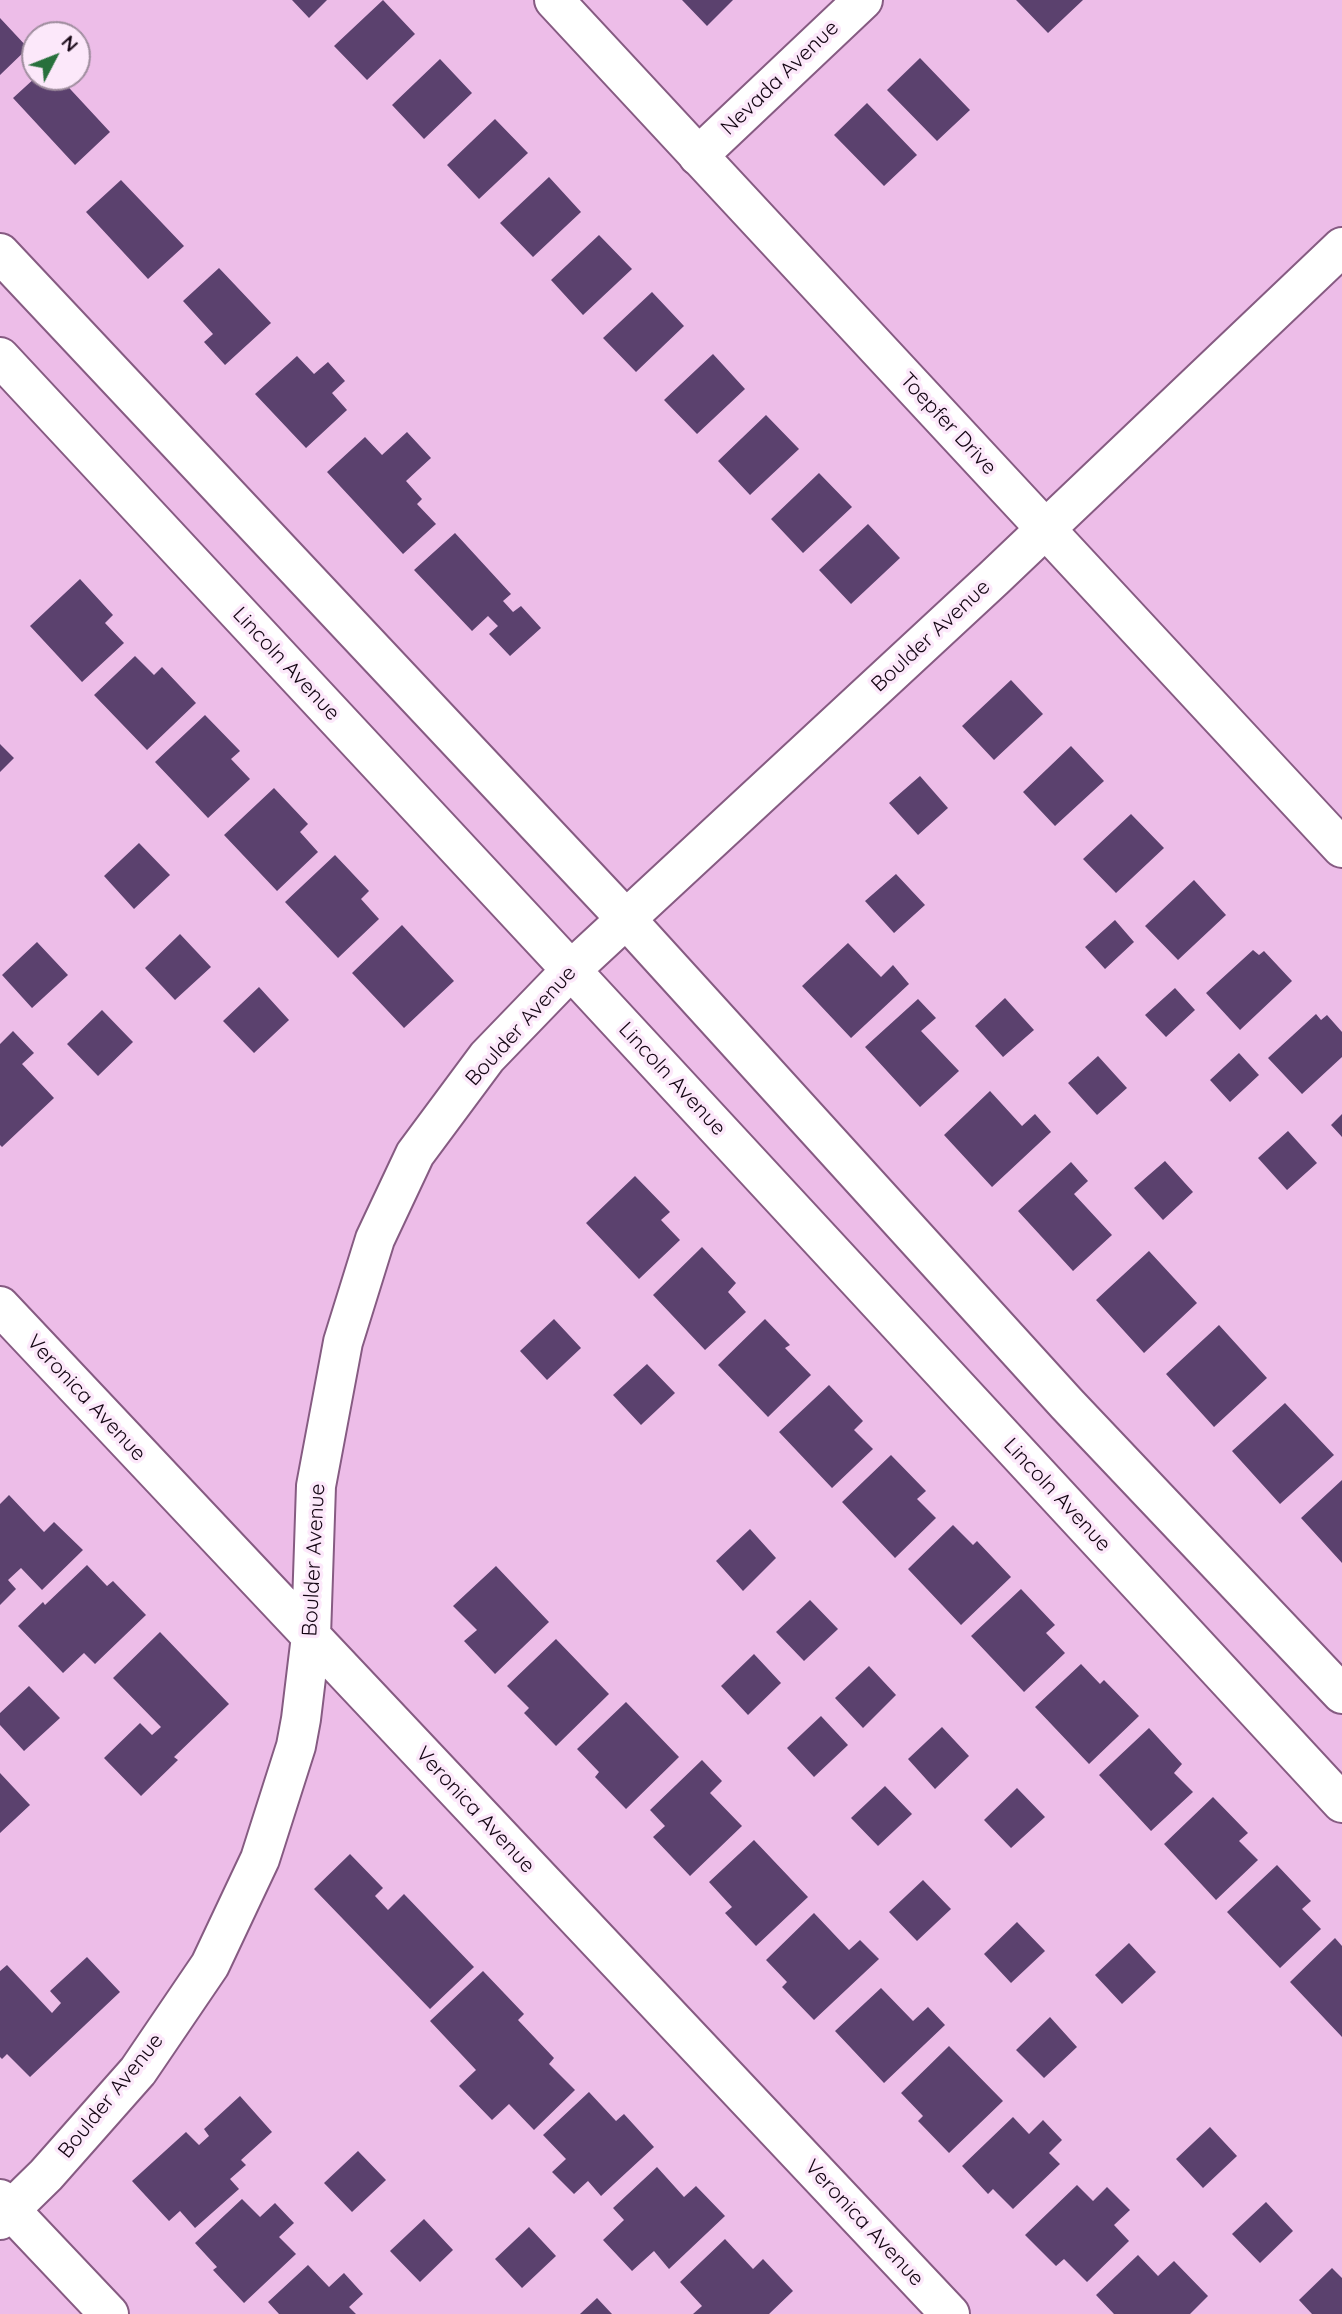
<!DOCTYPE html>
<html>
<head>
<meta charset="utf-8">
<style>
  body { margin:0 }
  #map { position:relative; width:1342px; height:2314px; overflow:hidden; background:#edbde8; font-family:Quicksand,sans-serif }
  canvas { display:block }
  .north { position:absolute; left:21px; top:21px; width:70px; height:70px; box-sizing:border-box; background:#fce8fa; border:2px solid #9f8d9e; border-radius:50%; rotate:48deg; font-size:19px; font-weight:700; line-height:28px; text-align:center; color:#140513 }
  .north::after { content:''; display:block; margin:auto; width:24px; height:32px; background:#28703c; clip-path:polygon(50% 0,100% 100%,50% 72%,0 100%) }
</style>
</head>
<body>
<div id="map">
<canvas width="1342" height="2314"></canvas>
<div class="north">N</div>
</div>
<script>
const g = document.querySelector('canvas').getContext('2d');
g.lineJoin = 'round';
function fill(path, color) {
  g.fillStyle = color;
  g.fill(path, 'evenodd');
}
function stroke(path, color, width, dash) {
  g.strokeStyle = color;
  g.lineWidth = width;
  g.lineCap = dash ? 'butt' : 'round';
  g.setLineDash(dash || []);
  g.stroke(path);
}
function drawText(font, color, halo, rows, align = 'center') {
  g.font = font + ' Quicksand,sans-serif';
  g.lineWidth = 7;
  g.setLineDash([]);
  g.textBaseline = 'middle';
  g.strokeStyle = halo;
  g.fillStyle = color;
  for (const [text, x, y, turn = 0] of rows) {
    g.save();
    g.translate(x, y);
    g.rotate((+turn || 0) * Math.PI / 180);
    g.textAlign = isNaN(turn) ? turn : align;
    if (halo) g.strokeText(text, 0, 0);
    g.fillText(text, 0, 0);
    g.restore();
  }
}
const building = new Path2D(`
  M292 0H327L309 18Z
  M383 0 415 34 367 80 334 46Z
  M682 0H733L707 26Z
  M1016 0H1083L1048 33Z
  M0 18 28 48 0 75Z
  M920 58 970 110 937 141 887 90Z
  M440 59 472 93 424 139 392 105Z
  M36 77H59L110 132 75 165 13 98Z
  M867 103 917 155 884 186 834 135Z
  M495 119 528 153 479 199 447 165Z
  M549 177 581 212 533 257 500 223Z
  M121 180 184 246 148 279 86 212Z
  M599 235 632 269 583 315 551 280Z
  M219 268 271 323 225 365 204 342 213 334 183 301Z
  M652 292 684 326 636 372 603 338Z
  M713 354 745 389 697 434 664 400Z
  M297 356 314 374 328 362 345 381 332 393 347 410 306 448 255 394Z
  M766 415 799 449 750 495 718 461Z
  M407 432 431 458 406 481 422 499 417 504 436 524 403 554 327 472 365 437 382 455Z
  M819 473 852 507 803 553 771 519Z
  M868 524 900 558 851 604 819 570Z
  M455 533 511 594 503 601 513 612 521 606 541 628 510 656 489 634 498 626 488 616 472 631 414 570Z
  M80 579 113 615 105 623 124 643 82 682 30 626Z
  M135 656 154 675 162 667 196 703 147 750 94 695Z
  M1011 680 1043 714 994 760 962 726Z
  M205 715 240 751 231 759 250 779 208 818 155 762Z
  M0 744 14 758 0 772Z
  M1071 746 1104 781 1055 826 1023 792Z
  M920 776 948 808 918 835 889 803Z
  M274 788 308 824 300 832 318 852 277 891 224 835Z
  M1131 814 1164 848 1116 893 1083 859Z
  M139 843 170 875 134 909 104 876Z
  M335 855 369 891 361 899 379 919 338 958 285 902Z
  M896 874 925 905 894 933 865 901Z
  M1194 880 1226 915 1178 960 1145 926Z
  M1115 920 1134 942 1105 969 1085 947Z
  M402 925 454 981 404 1028 352 973Z
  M180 934 211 967 175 1000 145 968Z
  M37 942 68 975 32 1008 2 975Z
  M848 943 881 977 893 965 909 984 851 1038 802 986Z
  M1253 950 1259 955 1264 951 1292 981 1240 1030 1206 993Z
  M259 987 289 1020 254 1053 223 1021Z
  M1175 988 1195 1010 1166 1037 1145 1015Z
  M1005 998 1034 1030 1003 1057 975 1026Z
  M918 999 936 1018 921 1031 959 1071 920 1107 865 1047Z
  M102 1010 133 1042 98 1076 67 1044Z
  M1316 1014 1321 1020 1327 1015 1342 1032V1057L1302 1094 1268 1058Z
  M13 1031 34 1053 22 1064 54 1098 2 1147 0 1145V1044Z
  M1239 1053 1259 1075 1230 1102 1210 1080Z
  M1098 1056 1127 1088 1097 1115 1068 1083Z
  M990 1091 1022 1126 1035 1114 1051 1132 992 1187 944 1135Z
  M1342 1114V1137L1331 1125Z
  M1288 1131 1317 1163 1287 1190 1258 1158Z
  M1165 1161 1193 1192 1163 1220 1134 1188Z
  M1071 1162 1088 1181 1074 1194 1112 1235 1073 1271 1018 1211Z
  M635 1176 670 1212 661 1220 680 1240 639 1279 586 1223Z
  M702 1247 736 1283 728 1292 746 1312 705 1350 653 1295Z
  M1149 1251 1197 1303 1144 1353 1096 1300Z
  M554 1319 581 1348 547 1380 520 1351Z
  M765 1319 790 1345 785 1348 811 1375 768 1417 718 1365Z
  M1219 1325 1267 1378 1214 1427 1166 1374Z
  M647 1364 675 1393 641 1425 613 1395Z
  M829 1385 863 1421 854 1430 873 1449 832 1488 779 1432Z
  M1285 1403 1334 1455 1280 1504 1232 1451Z
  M891 1455 926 1491 917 1499 936 1518 895 1558 842 1502Z
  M1342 1480V1563L1301 1518Z
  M9 1495 44 1532 54 1522 83 1550 42 1590 21 1568 8 1580 16 1589 0 1605V1504Z
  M953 1525 973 1545 977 1541 1011 1577 961 1625 908 1569Z
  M750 1529 776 1558 743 1591 716 1561Z
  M87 1565 107 1586 113 1581 146 1615 95 1664 84 1653 63 1673 18 1626 43 1602 45 1605Z
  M496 1566 549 1622 495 1674 464 1641 477 1630 453 1606Z
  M1021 1589 1055 1625 1046 1633 1065 1653 1024 1692 971 1636Z
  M810 1600 838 1629 804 1661 776 1632Z
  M160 1632 229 1704 174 1757 178 1760 141 1796 104 1758 140 1723 152 1735 161 1727 113 1678Z
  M556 1639 609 1694 556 1746 524 1713 529 1708 507 1686Z
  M754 1654 781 1683 748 1715 721 1686Z
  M1081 1664 1100 1684 1104 1680 1139 1716 1089 1764 1035 1707Z
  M869 1666 896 1695 863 1728 835 1698Z
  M29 1686 60 1718 24 1751 0 1725V1713Z
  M626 1702 679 1757 626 1809 595 1777 599 1772 577 1749Z
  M821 1716 848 1745 814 1777 787 1748Z
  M942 1727 969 1756 935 1789 908 1759Z
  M1149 1728 1182 1764 1174 1773 1193 1792 1151 1831 1099 1775Z
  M702 1760 722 1781 710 1793 742 1826 690 1876 653 1837 665 1826 650 1810Z
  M0 1773 30 1805 0 1833Z
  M885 1786 912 1814 878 1846 851 1818Z
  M1017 1788 1045 1817 1011 1848 984 1820Z
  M1213 1797 1248 1833 1239 1841 1258 1860 1216 1900 1164 1844Z
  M754 1840 808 1897 756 1946 725 1913 732 1907 709 1882Z
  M350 1854 383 1888 375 1896 388 1910 404 1894 474 1967 430 2009 314 1889Z
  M1277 1865 1311 1901 1302 1909 1321 1929 1280 1968 1227 1912Z
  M923 1880 951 1909 917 1941 889 1912Z
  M814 1913 849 1950 860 1940 879 1959 814 2020 782 1987 787 1982 766 1960Z
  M1017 1922 1045 1951 1011 1983 984 1954Z
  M1335 1938 1342 1946V2037L1290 1982Z
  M1129 1943 1156 1972 1122 2004 1095 1975Z
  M87 1957 120 1992 30 2077 7 2054 2 2059 0 2057V1971L7 1965 52 2013 61 2003 50 1991Z
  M483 1971 524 2014 518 2020 554 2058 549 2064 575 2090 534 2130 509 2104 492 2120 459 2086 476 2070 430 2021Z
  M881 1988 913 2021 928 2007 945 2025 884 2083 835 2031Z
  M1050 2017 1077 2047 1044 2078 1016 2050Z
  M949 2046 1003 2101 949 2153 918 2121 923 2116 901 2093Z
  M589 2092 616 2121 624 2114 654 2147 601 2196 588 2181 574 2194 552 2172 566 2159 543 2135Z
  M240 2096 272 2132 241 2160 246 2165 230 2179 239 2189 195 2228 180 2211 169 2221 132 2181 186 2132 199 2145 209 2136 204 2129Z
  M1013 2117 1029 2134 1043 2120 1062 2140 1049 2153 1060 2164 1013 2209 993 2189 988 2194 962 2166Z
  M1210 2127 1237 2156 1203 2188 1176 2159Z
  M358 2151 386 2180 352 2212 324 2183Z
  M657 2167 684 2197 696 2186 725 2216 669 2269 654 2251 632 2271 603 2240 624 2220 613 2208Z
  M1077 2185 1093 2201 1107 2187 1130 2210 1114 2225 1129 2241 1087 2282 1064 2259 1056 2266 1025 2235Z
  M242 2199 260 2217 275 2203 294 2223 279 2237 296 2254 244 2303 213 2270 217 2267 195 2243Z
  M1266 2202 1293 2231 1260 2263 1232 2234Z
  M424 2219 453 2250 420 2282 390 2251Z
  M529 2227 556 2256 522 2288 495 2259Z
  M725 2239 753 2269 763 2259 793 2291 769 2314H693L702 2306 680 2282Z
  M1138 2255 1158 2276 1174 2261 1208 2296 1190 2314H1114L1096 2295Z
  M308 2265 329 2287 344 2273 363 2294 349 2307 356 2314H279L268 2302Z
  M1332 2268 1342 2278V2314H1312L1299 2300Z
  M597 2298 612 2314H580Z`);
const minor = new Path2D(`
  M698 156 863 0
  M0 253 626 919 1067 1404 1342 1694
  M0 357 571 970 1342 1803
  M0 1306 950 2314
  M0 2199 109 2314
  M0 2220 46 2175 138 2071 210 1965 260 1859 296 1746 301 1719 311 1636 316 1486 343 1342 375 1239 415 1154 487 1057 571 970 994 578 1342 247`);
const tertiary = new Path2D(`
  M554 0 1342 848`);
const streetNames = [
  ["Nevada Avenue",780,78,-44],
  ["Toepfer Drive",948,424,47],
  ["Boulder Avenue",931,636,-43],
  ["Lincoln Avenue",286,664,47],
  ["Boulder Avenue",521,1026,-48],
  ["Lincoln Avenue",672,1079,47],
  ["Veronica Avenue",86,1398,47],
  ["Lincoln Avenue",1057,1495,47],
  ["Boulder Avenue",314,1560,-87],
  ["Veronica Avenue",475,1810,47],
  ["Boulder Avenue",111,2096,-51],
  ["Veronica Avenue",864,2223,47]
];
fill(building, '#5b416e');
stroke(minor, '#865b82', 42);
stroke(tertiary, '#865b82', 42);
stroke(minor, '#fff', 38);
stroke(tertiary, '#fff', 38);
drawText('21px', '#140513', '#fce8fa', streetNames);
</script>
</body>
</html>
